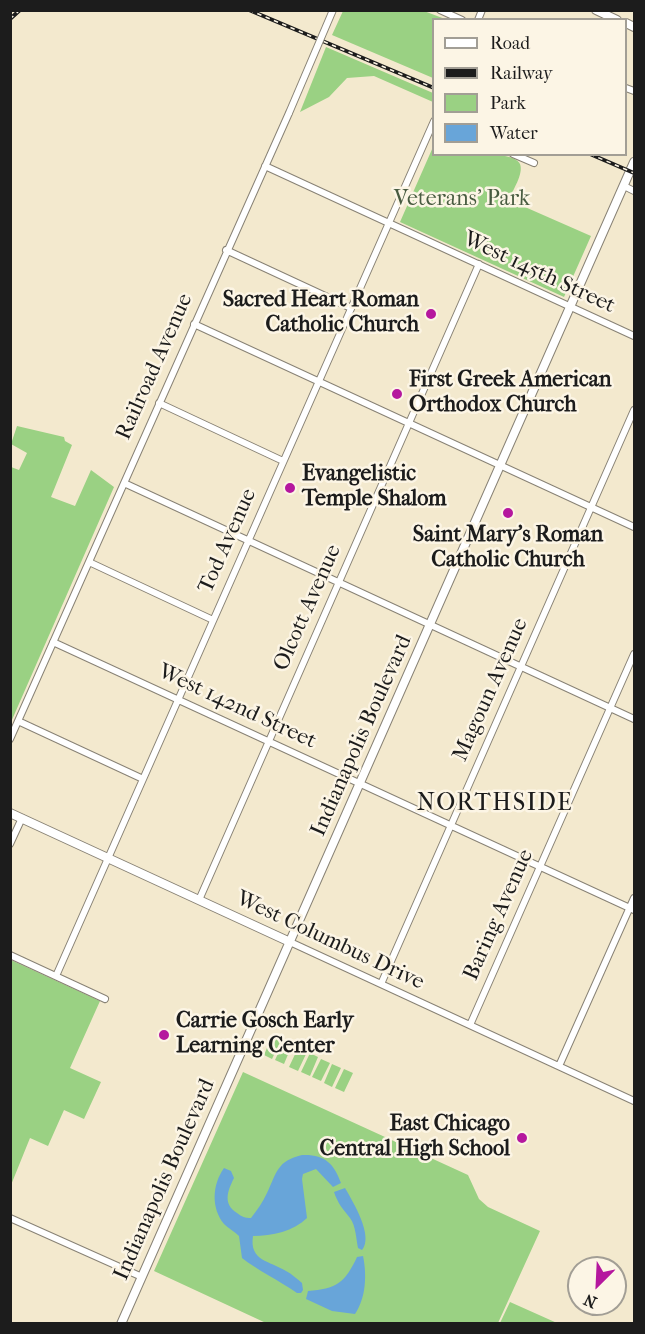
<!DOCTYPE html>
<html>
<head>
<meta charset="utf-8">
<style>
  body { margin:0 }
  #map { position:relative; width:645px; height:1334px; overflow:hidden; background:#f3e9ce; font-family:"IM FELL French Canon",serif }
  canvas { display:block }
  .frame { position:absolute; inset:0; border:12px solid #1c1c1c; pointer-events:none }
  .legend { position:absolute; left:432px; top:18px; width:195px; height:138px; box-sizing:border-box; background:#fcf5e5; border:2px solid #a29e95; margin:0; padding:8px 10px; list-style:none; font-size:18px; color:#1c1c1c }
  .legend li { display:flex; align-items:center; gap:12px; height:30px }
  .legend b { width:30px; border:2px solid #a29e95 }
  .north { position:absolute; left:567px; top:1256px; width:60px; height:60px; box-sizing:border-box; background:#fcf5e5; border:2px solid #a29e95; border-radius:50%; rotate:204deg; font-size:16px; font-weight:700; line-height:24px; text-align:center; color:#1c1c1c }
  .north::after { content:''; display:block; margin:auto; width:21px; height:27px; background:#b5179e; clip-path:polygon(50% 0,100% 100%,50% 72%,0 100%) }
</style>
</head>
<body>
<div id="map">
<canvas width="645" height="1334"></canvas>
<div class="frame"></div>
<ul class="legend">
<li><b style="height:8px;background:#fff"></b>Road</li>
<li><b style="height:8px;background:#1c1c1c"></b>Railway</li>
<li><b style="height:16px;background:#9ad183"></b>Park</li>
<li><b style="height:16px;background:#68a5d9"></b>Water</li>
</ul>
<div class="north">N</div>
</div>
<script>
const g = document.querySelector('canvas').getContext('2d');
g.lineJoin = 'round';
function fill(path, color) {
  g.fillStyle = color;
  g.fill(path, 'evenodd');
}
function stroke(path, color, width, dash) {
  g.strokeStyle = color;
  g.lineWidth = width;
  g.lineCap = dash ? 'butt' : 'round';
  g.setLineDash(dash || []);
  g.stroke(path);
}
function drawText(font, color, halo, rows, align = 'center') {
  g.font = font + ' "IM FELL French Canon",serif';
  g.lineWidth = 5;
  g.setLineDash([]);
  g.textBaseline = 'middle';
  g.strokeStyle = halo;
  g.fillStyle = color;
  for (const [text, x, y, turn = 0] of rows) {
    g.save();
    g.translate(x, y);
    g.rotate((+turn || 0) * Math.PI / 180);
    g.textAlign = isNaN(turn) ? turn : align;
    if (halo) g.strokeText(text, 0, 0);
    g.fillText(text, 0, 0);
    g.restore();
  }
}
const green = new Path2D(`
  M343 11H424L445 19 434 20 433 78 332 35Z
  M326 47 433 93V102L374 76 347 78 329 97 300 112Z
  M433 147 434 154C449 154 514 149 520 164 524 174 512 191 509 200L591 236 564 297 400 222Z
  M17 426 64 437 65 441 72 445 51 497 75 506 91 470 114 487 11 722V467L19 470 27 453 11 444Z
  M11 960 100 1001 70 1068 101 1082 84 1119 64 1110 48 1146 30 1138 11 1185Z
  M272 1036 281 1040 272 1059 264 1055Z
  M284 1041 292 1045 284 1064 275 1060Z
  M298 1048 307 1052 298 1071 289 1067Z
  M310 1053 318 1057 310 1076 301 1072Z
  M321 1059 330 1063 321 1081 312 1077Z
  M332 1064 341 1068 332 1087 324 1083Z
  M344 1069 353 1073 344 1092 335 1088Z
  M243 1072 468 1175 479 1199 488 1207 540 1231 498 1323H266L154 1271Z
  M510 1302 557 1323H500Z`);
const water = new Path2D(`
  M302 1155C324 1154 334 1163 341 1183L333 1187 316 1169 303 1174 302 1179 307 1218C294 1231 272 1236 253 1236 249 1261 270 1261 286 1271 292 1274 297 1279 302 1283L303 1290 301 1293H297C280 1281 257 1270 242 1258L239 1236C235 1232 228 1228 224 1224 211 1208 212 1185 224 1168L231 1171 234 1178C227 1192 223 1204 237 1213 242 1217 245 1218 251 1218 257 1210 263 1202 267 1193 277 1172 277 1161 302 1155Z
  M345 1188C353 1202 374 1236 362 1250L358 1248C356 1239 356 1226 350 1218 343 1209 338 1204 334 1192Z
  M363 1256C367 1275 366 1298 355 1314L332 1311 306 1299 308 1291C336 1289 345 1283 357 1257Z`);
const minor = new Path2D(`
  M440 10 462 20
  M478 20 482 10
  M626 88 634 91
  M513 154 534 163
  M265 166 634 336
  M624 186 634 191
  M226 250 351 308
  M194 324 634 527
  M159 403 283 461
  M124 483 634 719
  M89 562 213 620
  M53 642 634 910
  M18 721 143 779
  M10 739 289 113
  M10 844 22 818
  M199 900 479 264
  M290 942 634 1101
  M10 955 105 999
  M56 976 434 121
  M381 984 634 410
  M470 1025 634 654
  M559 1066 634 898
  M10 1218 142 1277`);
const major = new Path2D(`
  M596 10 617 20
  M626 23 634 27
  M10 813 290 942
  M121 1324 634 162`);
const rail = new Path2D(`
  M249 10 434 88
  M10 19 20 10
  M590 154 634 173`);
const minorBridge = new Path2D(`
  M289 113 333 10`);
const markers = [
  [431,314,6,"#b5179e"],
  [397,394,6,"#b5179e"],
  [290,488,6,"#b5179e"],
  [508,513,6,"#b5179e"],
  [164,1035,6,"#b5179e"],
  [522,1138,6,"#b5179e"]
];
const parkNames = [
  ["Veterans' Park",462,200]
];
const streetNames = [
  ["West 145th Street",539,273,25],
  ["Railroad Avenue",155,367,-66],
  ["Tod Avenue",228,541,-66],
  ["Olcott Avenue",308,608,-66],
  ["Magoun Avenue",491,690,-66],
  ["West 142nd Street",237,707,25],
  ["Indianapolis Boulevard",362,736,-66],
  ["Baring Avenue",499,915,-66],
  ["West Columbus Drive",330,941,25],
  ["Indianapolis Boulevard",165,1180,-66]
];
const poiNames = [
  ["Sacred Heart Roman",419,301,"right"],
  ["Catholic Church",419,326,"right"],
  ["First Greek American",409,381],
  ["Orthodox Church",409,406],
  ["Evangelistic",302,475],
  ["Temple Shalom",302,500],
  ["Saint Mary's Roman",508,536,"center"],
  ["Catholic Church",508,561,"center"],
  ["Carrie Gosch Early",176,1022],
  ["Learning Center",176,1047],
  ["East Chicago",510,1125,"right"],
  ["Central High School",510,1150,"right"]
];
const neighbourhoodNames = [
  ["NORTHSIDE",495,804]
];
fill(green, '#9ad183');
fill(water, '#68a5d9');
stroke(minor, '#888275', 8);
stroke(major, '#888275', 10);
stroke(minor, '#fff', 6);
stroke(major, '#fff', 8);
stroke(rail, '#1c1c1c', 4);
stroke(rail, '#fcf5e5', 1.5, [4.5]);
stroke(minorBridge, '#888275', 8, []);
stroke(minorBridge, '#fff', 6);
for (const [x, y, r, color] of markers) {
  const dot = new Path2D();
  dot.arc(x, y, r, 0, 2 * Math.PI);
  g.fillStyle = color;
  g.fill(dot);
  stroke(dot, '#fcf5e5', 2);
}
drawText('22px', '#485b40', '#fcf5e5', parkNames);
drawText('22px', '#1c1c1c', '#fcf5e5', streetNames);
drawText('bold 22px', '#1c1c1c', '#fcf5e5', poiNames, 'left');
g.letterSpacing = '1.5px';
drawText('24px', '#1c1c1c', '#fcf5e5', neighbourhoodNames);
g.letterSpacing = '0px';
</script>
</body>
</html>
